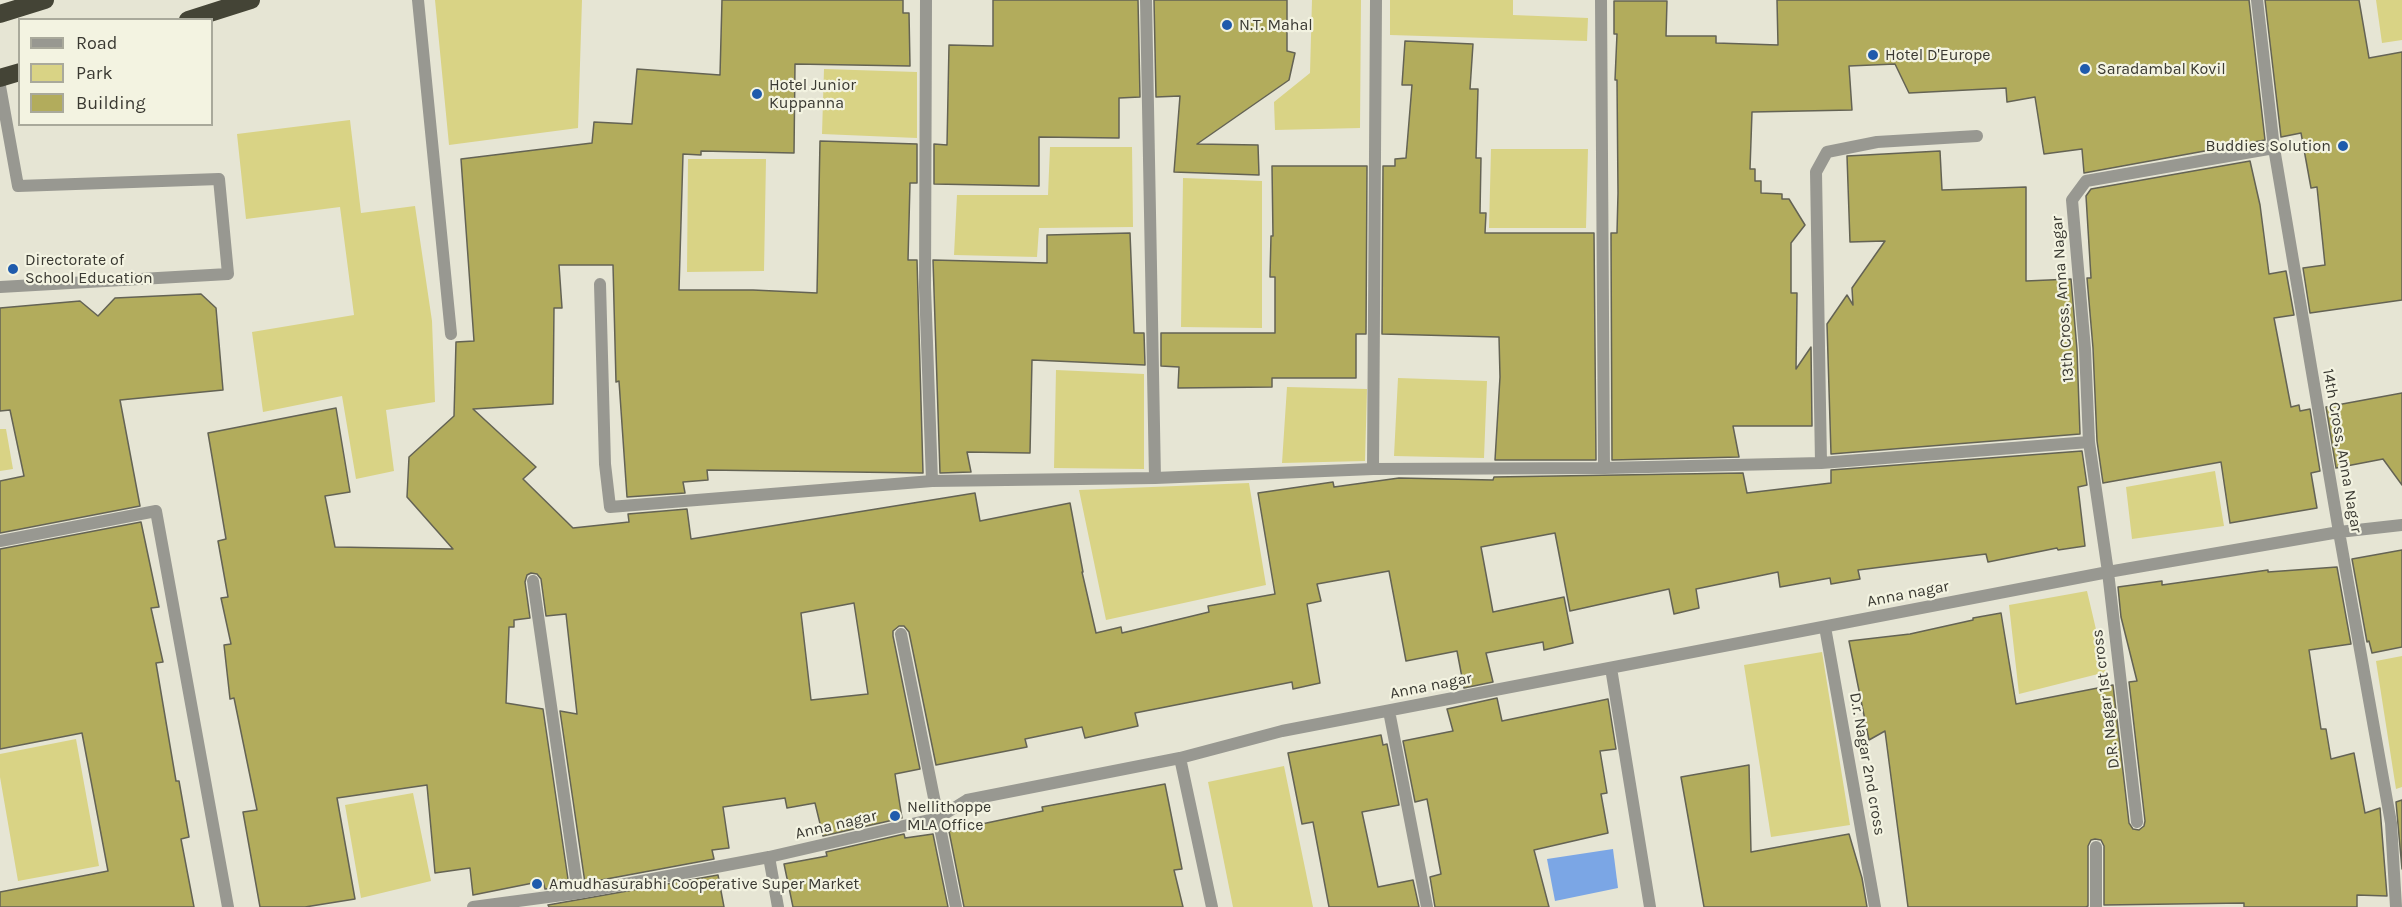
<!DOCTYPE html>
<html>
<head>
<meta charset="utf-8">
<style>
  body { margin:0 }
  #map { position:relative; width:2402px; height:907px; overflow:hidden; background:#e6e5d4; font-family:Karla,sans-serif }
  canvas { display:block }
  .legend { position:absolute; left:18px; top:18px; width:195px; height:108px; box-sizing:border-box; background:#f3f3e1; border:2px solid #a9a99b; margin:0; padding:8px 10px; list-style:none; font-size:18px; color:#3a3932 }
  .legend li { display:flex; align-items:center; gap:12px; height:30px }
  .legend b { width:30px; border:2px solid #a9a99b }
</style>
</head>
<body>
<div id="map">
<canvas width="2402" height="907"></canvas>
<ul class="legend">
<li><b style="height:8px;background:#989891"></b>Road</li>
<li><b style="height:16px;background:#d9d385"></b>Park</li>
<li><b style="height:16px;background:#b2ac5c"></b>Building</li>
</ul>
</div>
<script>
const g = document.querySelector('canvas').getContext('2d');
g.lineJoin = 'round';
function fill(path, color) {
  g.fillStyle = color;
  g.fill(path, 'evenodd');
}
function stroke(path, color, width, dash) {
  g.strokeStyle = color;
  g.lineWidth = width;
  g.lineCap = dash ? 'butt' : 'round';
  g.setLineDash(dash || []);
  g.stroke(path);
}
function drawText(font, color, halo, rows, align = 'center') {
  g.font = font + ' Karla,sans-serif';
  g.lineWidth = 4.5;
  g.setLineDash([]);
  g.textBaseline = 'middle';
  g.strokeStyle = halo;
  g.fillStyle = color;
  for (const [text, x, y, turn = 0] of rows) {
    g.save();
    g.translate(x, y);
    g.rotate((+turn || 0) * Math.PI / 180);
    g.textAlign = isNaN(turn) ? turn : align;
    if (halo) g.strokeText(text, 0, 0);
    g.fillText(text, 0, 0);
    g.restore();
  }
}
const green = new Path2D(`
  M435 0H582L578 128 449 145Z
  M1312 0H1361L1360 128 1275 130 1274 102 1310 73Z
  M1390 0H1513V15L1588 18 1587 41 1390 35Z
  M2376 0H2402V40L2382 43Z
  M824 69 917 72V138L822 134Z
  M350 120 361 213 415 206 432 321 435 402 386 410 394 471 356 479 342 396 263 412 252 332 354 315 340 207 246 219 237 134Z
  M1050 147H1132L1133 227 1039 228 1037 257 954 255 957 195H1048Z
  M1491 149H1588L1586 228H1489Z
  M688 159H766L764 271 687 272Z
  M1183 178 1262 181V328L1181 327Z
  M1056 370 1144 374V469L1054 468Z
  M1398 378 1487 381 1484 458 1394 456Z
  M1287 387 1367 389 1365 461 1282 463Z
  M0 429H6L13 469 0 471Z
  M2215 471 2224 526 2132 539 2126 487Z
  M1249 483 1266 585 1106 620 1079 490Z
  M2087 591 2106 672 2019 694 2009 605Z
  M1822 652 1850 825 1771 837 1744 665Z
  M2402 656V787L2396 789 2376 661Z
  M76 739 99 866 18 881 0 777V754Z
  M1284 766 1313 907H1233L1208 782Z
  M413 793 431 881 361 898 345 805Z`);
const water = new Path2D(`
  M1613 849 1618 888 1555 901 1547 859Z`);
const building = new Path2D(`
  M722 0H903V13H909L910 66 795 64 794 153 701 151V155L683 154 679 290H753L817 293 820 141 917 144V183H910L908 260H917L923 473 707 470 708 480 683 482 685 493 627 497 619 381 616 382 613 265H559L562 308H554L553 404 473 409 536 467 523 479 573 528 629 522 628 514 687 509 691 539 975 493 980 521 1070 503 1083 572H1082L1096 633 1121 627 1122 633 1209 612 1208 606 1275 594 1258 493 1333 482 1334 487 1399 478 1493 480 1494 477 1743 473 1747 493 1831 483V470L2082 451 2087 485 2078 487 2085 546 2058 550 2057 548 1988 562 1986 554 1858 570 1860 579 1831 584 1830 578 1780 587 1778 572 1696 589 1699 608 1674 614 1669 589 1570 611 1555 533 1481 547 1493 612 1564 597 1573 643 1544 650 1543 642 1486 653 1493 682 1464 688 1457 651 1406 661 1389 571 1317 584 1321 601 1307 604 1320 683 1293 689 1292 682 1135 713 1138 726 1085 738 1082 727 1025 739 1027 747 936 765 909 632 904 626H899L893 631V636L920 769 895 774 902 818 823 836 815 803 787 808 785 798 723 807 729 848 712 850 714 859 585 883 560 711 577 714 566 614 546 616 541 579 537 574 531 573 527 575 525 582 530 618 514 620V627H509L506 703 543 709 569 886 545 889 543 881 473 895 470 868 435 873 427 785 337 798 355 899 305 907H260L243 812 257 810 234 698 230 699 224 645 231 644 221 598 228 597 218 541 226 539 208 433 336 408 350 492 325 496 335 547 453 549 407 497 409 457 454 416 456 342 474 341 461 159 592 143 594 122 632 124 637 69 720 75ZM854 603 868 694 811 700 801 613Z
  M993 0H1138L1140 97 1119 98V138L1039 137V186L934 184V144L947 145 949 45 993 46Z
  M1154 0H1287V51L1295 53 1289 80 1197 144 1258 145 1259 175 1174 172 1180 96 1156 97Z
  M1777 0H2249L2265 140 2084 173 2082 149 2044 154 2035 97 2007 102 2006 88 1909 93 1895 64 1849 66 1852 110 1752 112 1750 169H1755V181H1761V193L1782 194V199H1789L1805 225 1791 243V293H1797L1796 369 1811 347 1812 426H1733L1739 457 1612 460 1611 233H1617L1618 193 1617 80H1615L1617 34H1614V1H1667L1666 36H1716V43L1778 45Z
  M2265 0H2359L2369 58 2402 52V300L2310 313 2303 268 2325 265 2317 187 2311 188 2301 133 2281 137Z
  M1405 41 1473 44 1470 89H1478L1476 158H1481L1480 213H1486L1485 233H1594L1596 460H1495L1500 377 1499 337 1382 334 1383 166H1395V159L1406 158 1412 85H1402Z
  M1940 151 1942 190 2026 187V281L2071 279 2077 350 2080 434 1831 454 1827 324 1847 295 1853 305 1852 288 1885 241 1850 242 1847 156Z
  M2250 161 2260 205 2269 274 2286 271 2294 315 2274 318 2291 407 2299 405 2300 411 2310 409 2320 471 2311 473 2317 508 2230 523 2221 462 2103 483 2097 441 2093 348 2087 278H2091L2086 196 2091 189Z
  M1272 166H1367L1366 334H1356V378H1272V387L1178 388 1179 367 1161 366V333H1275V277H1270L1271 236H1273Z
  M1130 233 1134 333H1144L1145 365 1032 360 1030 453 967 452 971 472 940 473 933 260 1047 263V235Z
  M201 294 216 308 223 390 120 400 140 506 0 533V481L24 476 10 410 0 411V308L80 301 98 316 115 298Z
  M2402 393V485L2383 459 2336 468 2326 407Z
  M141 522 159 607 151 608 163 662 156 663 176 781H179L189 837 181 839 194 907H0V892L108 871 82 733 0 749V549Z
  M2402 550V647L2372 653 2369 641 2367 642 2352 559Z
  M2337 567 2351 644 2309 650 2321 729H2326L2331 759 2354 753 2365 813 2380 808 2387 896 2357 895V907H2244V903L2104 905V846L2101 840 2095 839 2091 840 2088 846V906L2086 907H1908L1885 731 1869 740 1849 641 1910 634 1973 620V618L2001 613 2016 704 2113 685 2129 823 2133 829 2139 830 2144 826 2145 821 2129 682 2137 681 2121 617 2118 587 2162 581V585L2268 570V572Z
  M1497 698 1502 721 1608 699 1616 749 1600 751 1607 793 1601 794 1608 833 1534 850 1549 907H1435L1430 877 1441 874 1427 799 1415 802 1403 741 1453 731 1447 709Z
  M1381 735 1383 745 1387 744 1399 805 1362 812 1378 887 1413 880 1419 907H1329L1313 822 1302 824 1288 753Z
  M1749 765 1751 852 1849 834 1862 878 1867 907H1704L1681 777Z
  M1165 784 1182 869 1174 870 1183 907H964L949 831 1043 811 1042 807Z
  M2402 800V869L2396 802Z
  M904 834 905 838 933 834 948 907H793L784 864 827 856 826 852Z
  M718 875 724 907H549L548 905Z`);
const street = new Path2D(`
  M418 0 451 334
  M926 0 925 287 932 481
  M1146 0 1155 478
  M1601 0 1604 468
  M2257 0 2274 148 2339 532 2391 823 2396 907
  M0 86 18 186 219 179 228 274 0 287
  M600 284 605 464 610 507 932 481 1155 478 1373 469 1604 468 1821 463 2089 442
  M1821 463 1816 172 1827 152 1877 142 1977 136
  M1373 469 1376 0
  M0 541 156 511 228 907
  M533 581 578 893
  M1825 627 1875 907
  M901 634 956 907
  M1611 668 1650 907
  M1389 711 1427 907
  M1180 758 1212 907
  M2137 822 2108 572 2089 442 2085 349 2072 200 2086 181 2274 148
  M2096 847V907
  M769 857 778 907
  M473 907 578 893 769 857 938 818 967 800 1180 758 1282 731 2108 572 2339 532 2402 525`);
const highway = new Path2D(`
  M0 14 45 0
  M188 20 251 0
  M0 78 20 72`);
const markers = [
  [1227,25,6,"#1f5bac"],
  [1873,55,6,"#1f5bac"],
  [2085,69,6,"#1f5bac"],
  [757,94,6,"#1f5bac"],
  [2343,146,6,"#1f5bac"],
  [13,269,6,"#1f5bac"],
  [895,816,6,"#1f5bac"],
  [537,884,6,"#1f5bac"]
];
const poiNames = [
  ["N.T. Mahal",1239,25],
  ["Hotel D'Europe",1885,55],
  ["Saradambal Kovil",2097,69],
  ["Hotel Junior",769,85],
  ["Kuppanna",769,103],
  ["Buddies Solution",2331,146,"right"],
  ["Directorate of",25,260],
  ["School Education",25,278],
  ["Nellithoppe",907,807],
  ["MLA Office",907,825],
  ["Amudhasurabhi Cooperative Super Market",549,884]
];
const streetNames = [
  ["13th Cross, Anna Nagar",2063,299,-94],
  ["14th Cross, Anna Nagar",2342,451,80],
  ["Anna nagar",1908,594,-11],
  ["Anna nagar",1431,686,-11],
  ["D.R. Nagar 1st cross",2106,699,-97],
  ["D.r. Nagar 2nd cross",1867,764,80],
  ["Anna nagar",836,825,-13]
];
fill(green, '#d9d385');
fill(water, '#7ba6e5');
fill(building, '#b2ac5c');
stroke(building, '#646354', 1.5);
stroke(street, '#989891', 12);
stroke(highway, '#444436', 18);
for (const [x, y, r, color] of markers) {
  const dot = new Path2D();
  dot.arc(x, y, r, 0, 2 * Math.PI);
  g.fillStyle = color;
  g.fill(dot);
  stroke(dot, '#f3f3e1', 2);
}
drawText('16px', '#3a3932', '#f3f3e1', poiNames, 'left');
drawText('16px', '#3a3932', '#f3f3e1', streetNames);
</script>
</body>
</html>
